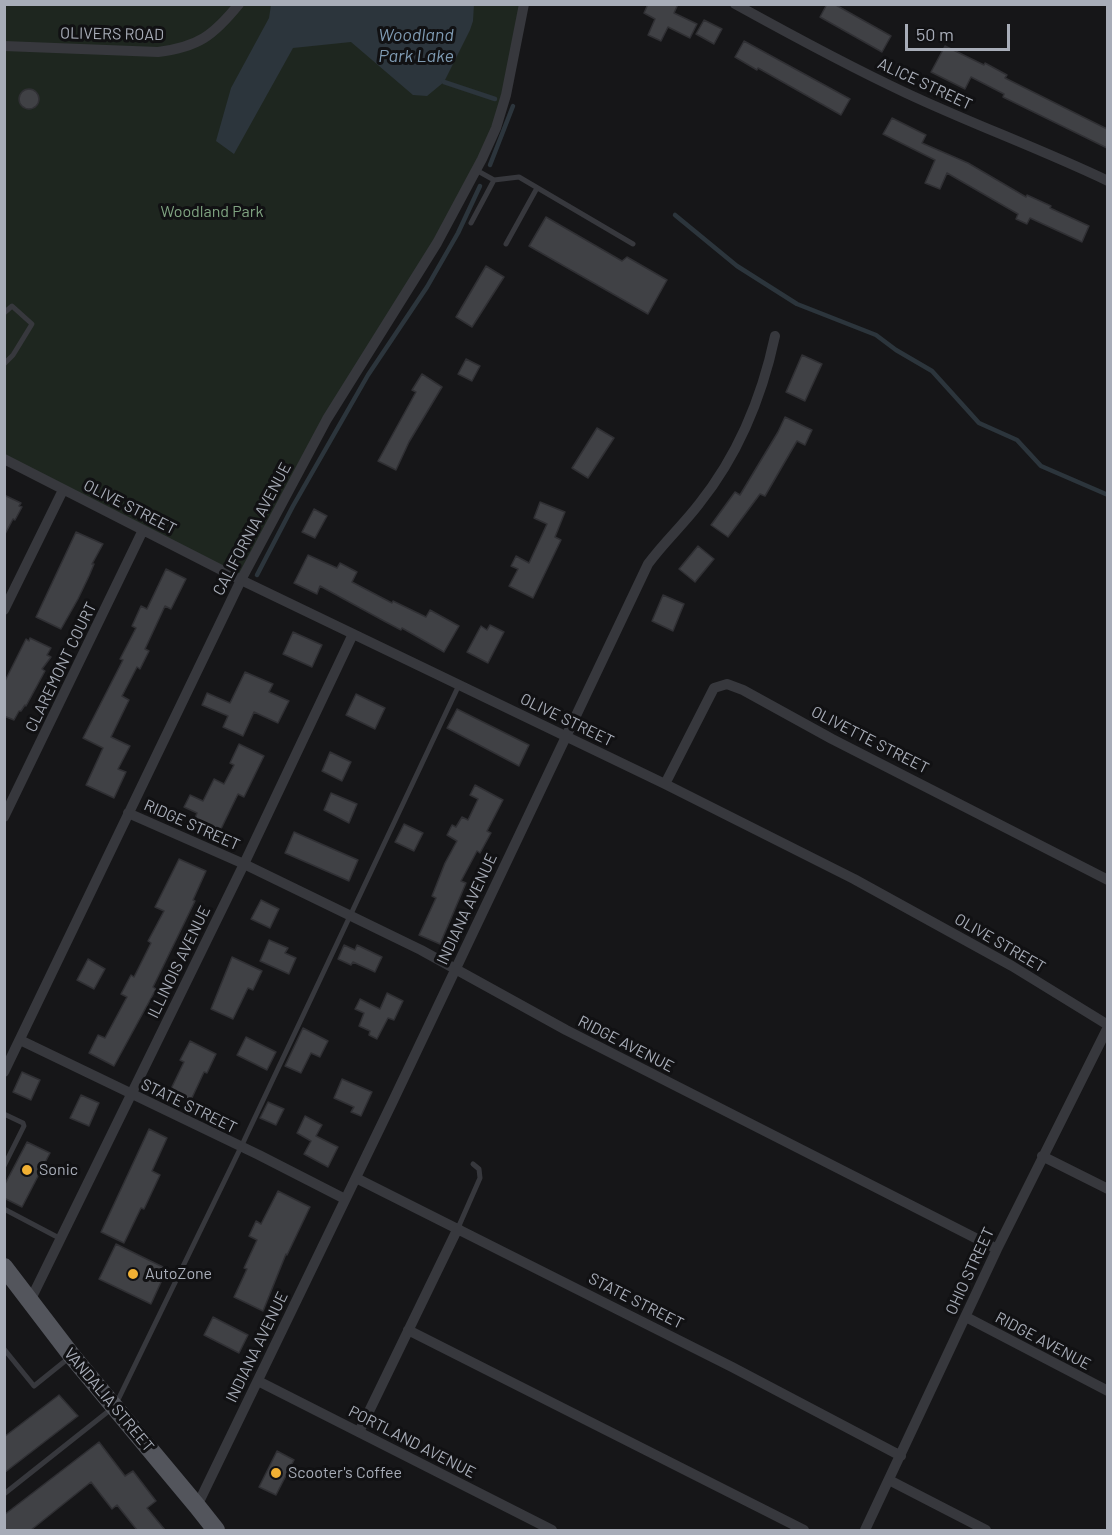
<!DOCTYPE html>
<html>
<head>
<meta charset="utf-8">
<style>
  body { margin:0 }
  #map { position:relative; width:1112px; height:1535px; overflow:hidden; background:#161618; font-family:Barlow,sans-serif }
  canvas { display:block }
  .frame { position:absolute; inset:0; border:6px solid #a8adb8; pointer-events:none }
  .scale { position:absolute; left:905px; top:24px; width:105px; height:27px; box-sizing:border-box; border:3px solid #a8adb8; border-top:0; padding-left:8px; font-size:18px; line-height:21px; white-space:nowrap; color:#a8adb8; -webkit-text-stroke:4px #111113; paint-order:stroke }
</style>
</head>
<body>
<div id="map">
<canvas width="1112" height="1535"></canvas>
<div class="frame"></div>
<div class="scale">50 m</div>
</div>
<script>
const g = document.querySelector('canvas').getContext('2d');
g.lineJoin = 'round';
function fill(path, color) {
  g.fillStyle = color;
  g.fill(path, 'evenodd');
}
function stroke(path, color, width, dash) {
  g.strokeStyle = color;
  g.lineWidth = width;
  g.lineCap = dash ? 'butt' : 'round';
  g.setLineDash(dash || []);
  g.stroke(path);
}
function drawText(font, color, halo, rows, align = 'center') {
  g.font = font + ' Barlow,sans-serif';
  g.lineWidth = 6;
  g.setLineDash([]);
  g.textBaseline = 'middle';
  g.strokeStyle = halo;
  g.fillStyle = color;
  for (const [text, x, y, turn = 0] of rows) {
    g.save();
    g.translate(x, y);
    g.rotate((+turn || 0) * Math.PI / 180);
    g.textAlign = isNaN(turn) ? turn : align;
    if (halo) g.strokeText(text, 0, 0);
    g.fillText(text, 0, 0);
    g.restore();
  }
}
const green = new Path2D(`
  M4 5H524L501 110 453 214 349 383 241 580 5 458Z`);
const water = new Path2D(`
  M271 5 474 4 473 21 470 30 444 82 427 96 413 95 351 42 293 48 234 154 216 141 231 88 269 18Z`);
const stream = new Path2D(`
  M444 82 495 99
  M490 165 513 106
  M675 215 737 266 797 304 876 335 896 350 932 371 979 423 1017 440 1041 466 1108 495
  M257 575 293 506 368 375 427 287 458 233 480 186`);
const building = new Path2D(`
  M648 4H678L674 13 697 24 690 38 668 27 661 41 648 35 655 19 644 13Z
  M827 4H834L891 36 882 52 820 17Z
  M704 20 722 29 714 44 696 34Z
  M744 41 850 99 841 115 758 68 757 70 735 57Z
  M945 46 984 65 985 63 1007 75 1005 78 1107 129V148L1003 97 1004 94 971 77 965 89 931 72Z
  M19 99a10 10 0 1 1 20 0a10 10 0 1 1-20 0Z
  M892 118 926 135 922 143 968 163 1026 197 1027 195 1051 206 1050 208 1089 226 1082 242 1030 218 1027 224 1016 219 1018 214 947 173 940 189 925 183 935 160 883 134Z
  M546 217 622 261 627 257 667 280 648 314 529 246Z
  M486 266 504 277 472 327 456 317Z
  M802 355 822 364 805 401 786 392Z
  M466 359 480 366 472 381 458 374Z
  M422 374 442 387 409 442 396 470 378 461 416 392 412 390Z
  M785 417 812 430 805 445 797 441 765 496 760 494 728 537 711 525 735 492 740 495 778 432Z
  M597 428 614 438 588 478 572 468Z
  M4 495 21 503 19 506 22 507 15 520 13 519 4 536Z
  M540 502 565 512 555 537 561 540 533 598 509 586 518 569 511 566 516 556 529 563 547 524 534 518Z
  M314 509 327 516 315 538 302 532Z
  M76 532 103 544 92 564H94L89 576 78 599 61 629 36 617Z
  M698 546 714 559 695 582 679 569Z
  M308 555 337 568 340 563 357 572 352 582 392 603 393 601 426 617 430 610 459 626 444 652 402 628 401 630 384 621 320 586 317 594 294 583Z
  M166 569 186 579 171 609 165 606 145 649 149 651 140 669 137 667 122 696 129 700 111 737 130 746 118 769 126 772 114 798 86 785 103 748 83 738 123 660 120 659 136 628 132 626 141 606 147 609Z
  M663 595 684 604 673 631 652 621Z
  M490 625 504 632 488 663 467 652 481 626 487 630Z
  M293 632 322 645 312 667 283 654Z
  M30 638 51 648 47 655 51 657 42 669 45 671 26 706 25 705 21 711H19L14 720 4 716V683L26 639 29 641Z
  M245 672 273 684 269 692 289 701 278 723 254 712 243 736 223 727 228 716 202 705 207 693 230 703Z
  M356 694 385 708 375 729 346 715Z
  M457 709 529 745 519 766 447 728Z
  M239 744 264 756 244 797 238 794 219 833 194 821 197 813 184 807 190 795 203 801 214 779 224 784 234 765 230 763Z
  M330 752 351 762 342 781 322 771Z
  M475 785 503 800 487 831 491 833 480 853 477 851 461 881 466 883 440 944 419 935 436 898 432 896 445 863 457 841 447 835 452 825 456 827 462 817 468 820 478 799 470 795Z
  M331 793 357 804 349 823 324 810Z
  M404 824 423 833 414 851 395 842Z
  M294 832 358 860 349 881 285 853Z
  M179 859 206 871 193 900 195 901 153 987 156 989 114 1066 89 1053 98 1035 105 1038 127 997 121 994 131 975 134 977 151 943 148 941 164 911 155 907Z
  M261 900 279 909 270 928 251 919Z
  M269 940 288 948 285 953 296 958 289 974 260 961Z
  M344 945 355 950 357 945 382 957 375 972 353 962 351 965 338 959Z
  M232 957 262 971 253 990 248 988 233 1019 211 1009Z
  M88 959 105 969 94 989 77 980Z
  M387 993 403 1001 394 1020 388 1018 377 1039 369 1035 370 1031 359 1026 364 1013 355 1009 360 999 380 1009Z
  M303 1028 328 1041 320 1057 311 1053 301 1073 285 1066Z
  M246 1037 276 1052 267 1070 237 1055Z
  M190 1041 216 1054 207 1073 204 1072 190 1102 169 1093 184 1062 180 1060Z
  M22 1072 40 1080 31 1100 13 1092Z
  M342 1079 372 1092 361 1116 351 1112 354 1107 334 1098Z
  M81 1095 99 1103 89 1126 70 1118Z
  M268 1102 284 1109 276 1125 260 1118Z
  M305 1116 322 1125 316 1136 338 1147 328 1167 304 1154 311 1141 297 1133Z
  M149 1129 167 1138 152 1171 160 1175 144 1209 141 1208 124 1243 101 1232Z
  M27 1142 50 1153 22 1207 4 1198V1186Z
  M278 1191 310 1207 287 1255 286 1254 263 1311 234 1297 247 1269 244 1268 257 1240 249 1236 256 1221 261 1224Z
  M116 1244 167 1269 151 1304 99 1279Z
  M213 1317 248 1335 239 1353 204 1335Z
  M59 1395 78 1416 4 1473V1437Z
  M99 1442 125 1476 133 1471 156 1501 147 1508 165 1530H137L117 1505 112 1509 91 1482 31 1530H4V1515Z
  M277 1451 294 1460 276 1495 259 1487Z`);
const service = new Path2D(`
  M476 170 494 180 519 177 633 244
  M471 223 494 180
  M506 244 537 188
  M4 313 12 306 32 324 13 355 4 364
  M4 1114 23 1123 24 1126 4 1166
  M4 1209 61 1239
  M458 1228 480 1178 479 1169 473 1164
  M4 1349 34 1386 70 1357
  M4 1494 115 1406 241 1147 459 685`);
const minor = new Path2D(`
  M735 4C791 35 848 66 906 93 972 124 1041 149 1108 181
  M4 46 158 52C198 47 213 36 239 4
  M4 459 241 580 665 784 854 879 1012 966 1108 1025
  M4 610 63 490
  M665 784 714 688 727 684 743 690 832 739 1108 880
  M128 813 244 864 421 950 566 1030 997 1249
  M4 817 143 530
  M20 1040 259 1155 345 1199
  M4 1072 241 580 327 419 437 243 482 159 496 128 506 95 524 4
  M1042 1156 1108 1189
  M356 1178 732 1367 901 1456
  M30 1301 244 864 353 634
  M966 1317 1108 1391
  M408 1330 804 1530
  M258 1381 552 1530
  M359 1432 458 1228
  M889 1480 986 1530
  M197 1506 392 1103 648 564C664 542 683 525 699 504 739 454 762 397 775 336
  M865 1530 997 1249 1108 1027`);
const primary = new Path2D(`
  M4 1267 72 1356 197 1506 216 1530`);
const markers = [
  [27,1170,6,"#f2b134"],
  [133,1274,6,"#f2b134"],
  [276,1473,6,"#f2b134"]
];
const streetNames = [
  ["OLIVERS ROAD",112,34,1],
  ["ALICE STREET",925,84,25],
  ["OLIVE STREET",130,507,27],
  ["CALIFORNIA AVENUE",252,529,-62],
  ["CLAREMONT COURT",61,667,-64],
  ["OLIVE STREET",567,720,26],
  ["OLIVETTE STREET",870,740,27],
  ["RIDGE STREET",192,825,24],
  ["INDIANA AVENUE",467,909,-65],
  ["OLIVE STREET",1000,943,30],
  ["ILLINOIS AVENUE",179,962,-64],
  ["RIDGE AVENUE",626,1044,27],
  ["STATE STREET",189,1106,26],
  ["OHIO STREET",970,1271,-65],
  ["STATE STREET",636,1301,27],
  ["RIDGE AVENUE",1043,1341,28],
  ["INDIANA AVENUE",257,1347,-64],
  ["VANDALIA STREET",109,1400,50],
  ["PORTLAND AVENUE",412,1442,27]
];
const parkNames = [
  ["Woodland Park",212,212]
];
const poiNames = [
  ["Sonic",39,1170],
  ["AutoZone",145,1274],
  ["Scooter's Coffee",288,1473]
];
const waterNames = [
  ["Woodland",416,35],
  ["Park Lake",416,56]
];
fill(green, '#1e261f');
fill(water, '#2c353c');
stroke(stream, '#2c353c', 4.5);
fill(building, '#404145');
stroke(building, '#303034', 1.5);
stroke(service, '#37383d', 5);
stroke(minor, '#37383d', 10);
stroke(primary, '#53555c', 18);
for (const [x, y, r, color] of markers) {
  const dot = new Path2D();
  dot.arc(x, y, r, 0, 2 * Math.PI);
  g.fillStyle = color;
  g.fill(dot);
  stroke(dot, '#111113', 2);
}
drawText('16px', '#a8adb8', '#111113', streetNames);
drawText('16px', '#7fa381', '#111113', parkNames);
drawText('16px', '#a8adb8', '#111113', poiNames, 'left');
drawText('italic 18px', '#7f9bb3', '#111113', waterNames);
</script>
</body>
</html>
